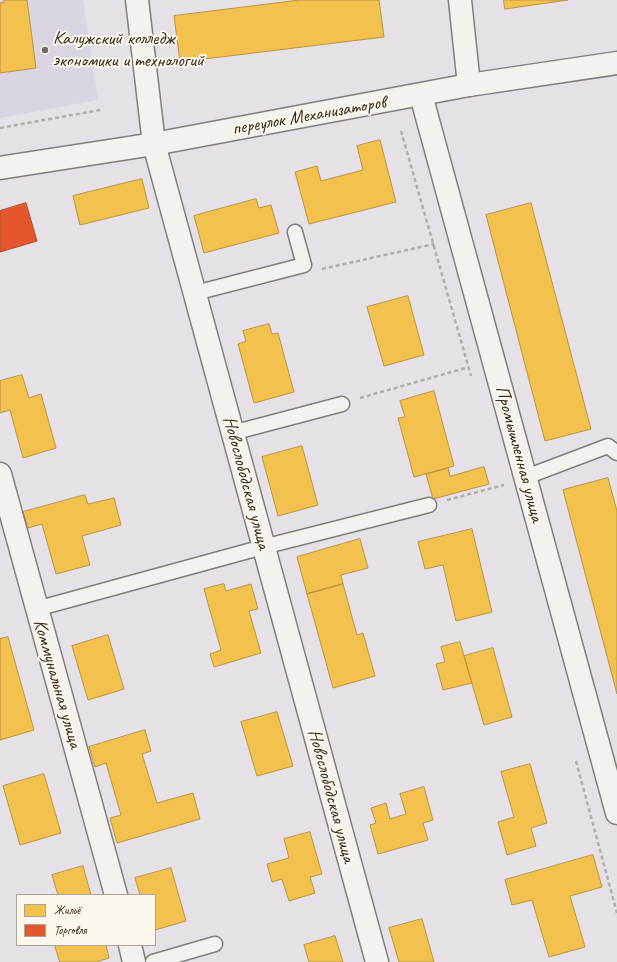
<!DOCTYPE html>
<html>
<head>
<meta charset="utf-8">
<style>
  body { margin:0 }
  #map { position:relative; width:617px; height:962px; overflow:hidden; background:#e5e1e6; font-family:Caveat,sans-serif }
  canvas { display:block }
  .legend { position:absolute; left:16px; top:894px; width:140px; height:52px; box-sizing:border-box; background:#fbf7ec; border:1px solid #aea59a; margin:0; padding:5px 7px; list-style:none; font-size:12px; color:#3b2a1e }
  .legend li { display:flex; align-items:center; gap:8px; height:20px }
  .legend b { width:20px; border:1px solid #aea59a }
</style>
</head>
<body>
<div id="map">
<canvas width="617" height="962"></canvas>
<ul class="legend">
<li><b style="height:11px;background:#f2c14e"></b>Жильё</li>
<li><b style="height:11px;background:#e4572e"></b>Торговля</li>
</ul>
</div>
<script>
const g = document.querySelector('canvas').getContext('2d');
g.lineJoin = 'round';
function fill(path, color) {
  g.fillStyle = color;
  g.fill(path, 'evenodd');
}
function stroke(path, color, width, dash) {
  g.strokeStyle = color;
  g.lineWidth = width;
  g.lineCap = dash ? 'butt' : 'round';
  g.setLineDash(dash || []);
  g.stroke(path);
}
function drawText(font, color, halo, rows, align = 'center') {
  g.font = font + ' Caveat,sans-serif';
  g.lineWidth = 4;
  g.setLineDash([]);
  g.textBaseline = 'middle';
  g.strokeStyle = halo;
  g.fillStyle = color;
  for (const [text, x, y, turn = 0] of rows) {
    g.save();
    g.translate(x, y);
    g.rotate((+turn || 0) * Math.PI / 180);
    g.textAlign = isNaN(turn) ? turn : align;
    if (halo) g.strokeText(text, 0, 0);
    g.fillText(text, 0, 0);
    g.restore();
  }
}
const built = new Path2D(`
  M0 0H83L98 100 0 118Z`);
const homes = new Path2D(`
  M4 0H27L36 68 0 73V3L4 2Z
  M300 0H379L384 37 180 62 174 16Z
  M504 0H568L505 9Z
  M380 140 396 202 309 224 295 172 317 166 321 181 363 170 357 146Z
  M142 179 149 208 80 225 73 196Z
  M256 199 259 208 271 205 279 233 204 253 194 216Z
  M531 203 591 429 545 441 486 215Z
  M408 296 424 355 384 366 367 307Z
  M269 324 272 334 278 333 294 392 254 403 238 344 246 341 243 331Z
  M22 375 29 398 41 394 56 448 23 458 10 410 0 413V381Z
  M434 391 454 466 414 477 398 418 405 417 400 401Z
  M302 446 318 505 278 516 262 457Z
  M484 467 489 484 433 499 426 474 448 468 450 476Z
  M608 478 617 511V694L563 490Z
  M85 495 88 504 114 498 121 525 82 536 90 565 56 574 42 524 28 528 23 512Z
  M472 529 492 612 456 621 443 565 425 569 418 542Z
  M360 539 368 568 341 575 343 584 307 594 297 557Z
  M224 584 226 591 251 584 258 609 249 611 261 653 214 667 210 654 221 650 204 589Z
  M343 584 357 635 363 633 375 676 333 688 307 594Z
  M108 635 124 689 88 700 72 646Z
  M8 637 34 730 0 740V639Z
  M460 642 472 683 443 690 436 664 445 662 441 647Z
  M493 648 512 717 484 725 464 656Z
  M277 712 293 766 257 776 241 722Z
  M145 730 151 751 142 754 157 803 193 793 200 819 117 843 110 818 121 815 106 763 95 767 89 747Z
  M530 764 547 823 531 828 536 846 507 855 498 822 514 817 501 772Z
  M44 774 61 833 20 845 3 786Z
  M424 787 433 820 423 823 428 840 378 854 370 825 376 823 371 808 386 803 390 819 406 814 400 794Z
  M310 832 322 874 310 877 315 893 289 901 282 879 272 882 267 864 289 858 284 839Z
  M593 855 602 887 570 896 585 947 549 957 532 900 512 905 505 880Z
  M83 866 91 895H56H58L52 875Z
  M171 868 186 921 155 930V895H140L135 878Z
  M422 919 434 962H399L389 928Z
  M335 936 343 962H309L304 945Z
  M55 945H106L109 958 96 962H60Z`);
const shops = new Path2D(`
  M26 203 37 241 0 252V211Z`);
const path = new Path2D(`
  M0 128 100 110
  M401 131 471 376
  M322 269 434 244
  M360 398 469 367
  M447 500 504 485
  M576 761 617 913`);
const service = new Path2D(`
  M195 293 304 265 295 232
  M232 433 342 404
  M526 477 608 446 617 453
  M36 609 263 547 429 505
  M153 962 215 944`);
const minor = new Path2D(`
  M137 0 154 144 377 962
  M460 0 469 85
  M421 95 617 813
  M0 474 116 895
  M130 945 134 962`);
const tertiary = new Path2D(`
  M0 168 154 144 469 85 617 63`);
const markers = [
  [45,50,4,"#766a64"]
];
const poiNames = [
  ["Калужский колледж",53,39],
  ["экономики и технологий",53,61]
];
const streetNames = [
  ["переулок Механизаторов",309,116,-10],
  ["Промышленная улица",519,454,75],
  ["Новослободская улица",246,483,75],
  ["Коммунальная улица",57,684,74],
  ["Новослободская улица",331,796,75]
];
fill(built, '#dad5e0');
fill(homes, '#f2c14e');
stroke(homes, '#bb9440', 1);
fill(shops, '#e4572e');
stroke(shops, '#b14a29', 1);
stroke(service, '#837d7d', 17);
stroke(minor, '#837d7d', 25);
stroke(tertiary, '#837d7d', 25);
stroke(path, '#b0adaa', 2.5, [4, 3]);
stroke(service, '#f3f2ef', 14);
stroke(minor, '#f3f2ef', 22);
stroke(tertiary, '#f3f2ef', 22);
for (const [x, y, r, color] of markers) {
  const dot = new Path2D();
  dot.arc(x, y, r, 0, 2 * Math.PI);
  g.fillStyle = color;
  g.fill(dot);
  stroke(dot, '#fbf7ec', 1.5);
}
drawText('19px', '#3b2a1e', '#fbf7ec', poiNames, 'left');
drawText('19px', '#3b2a1e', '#fbf7ec', streetNames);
</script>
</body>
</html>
